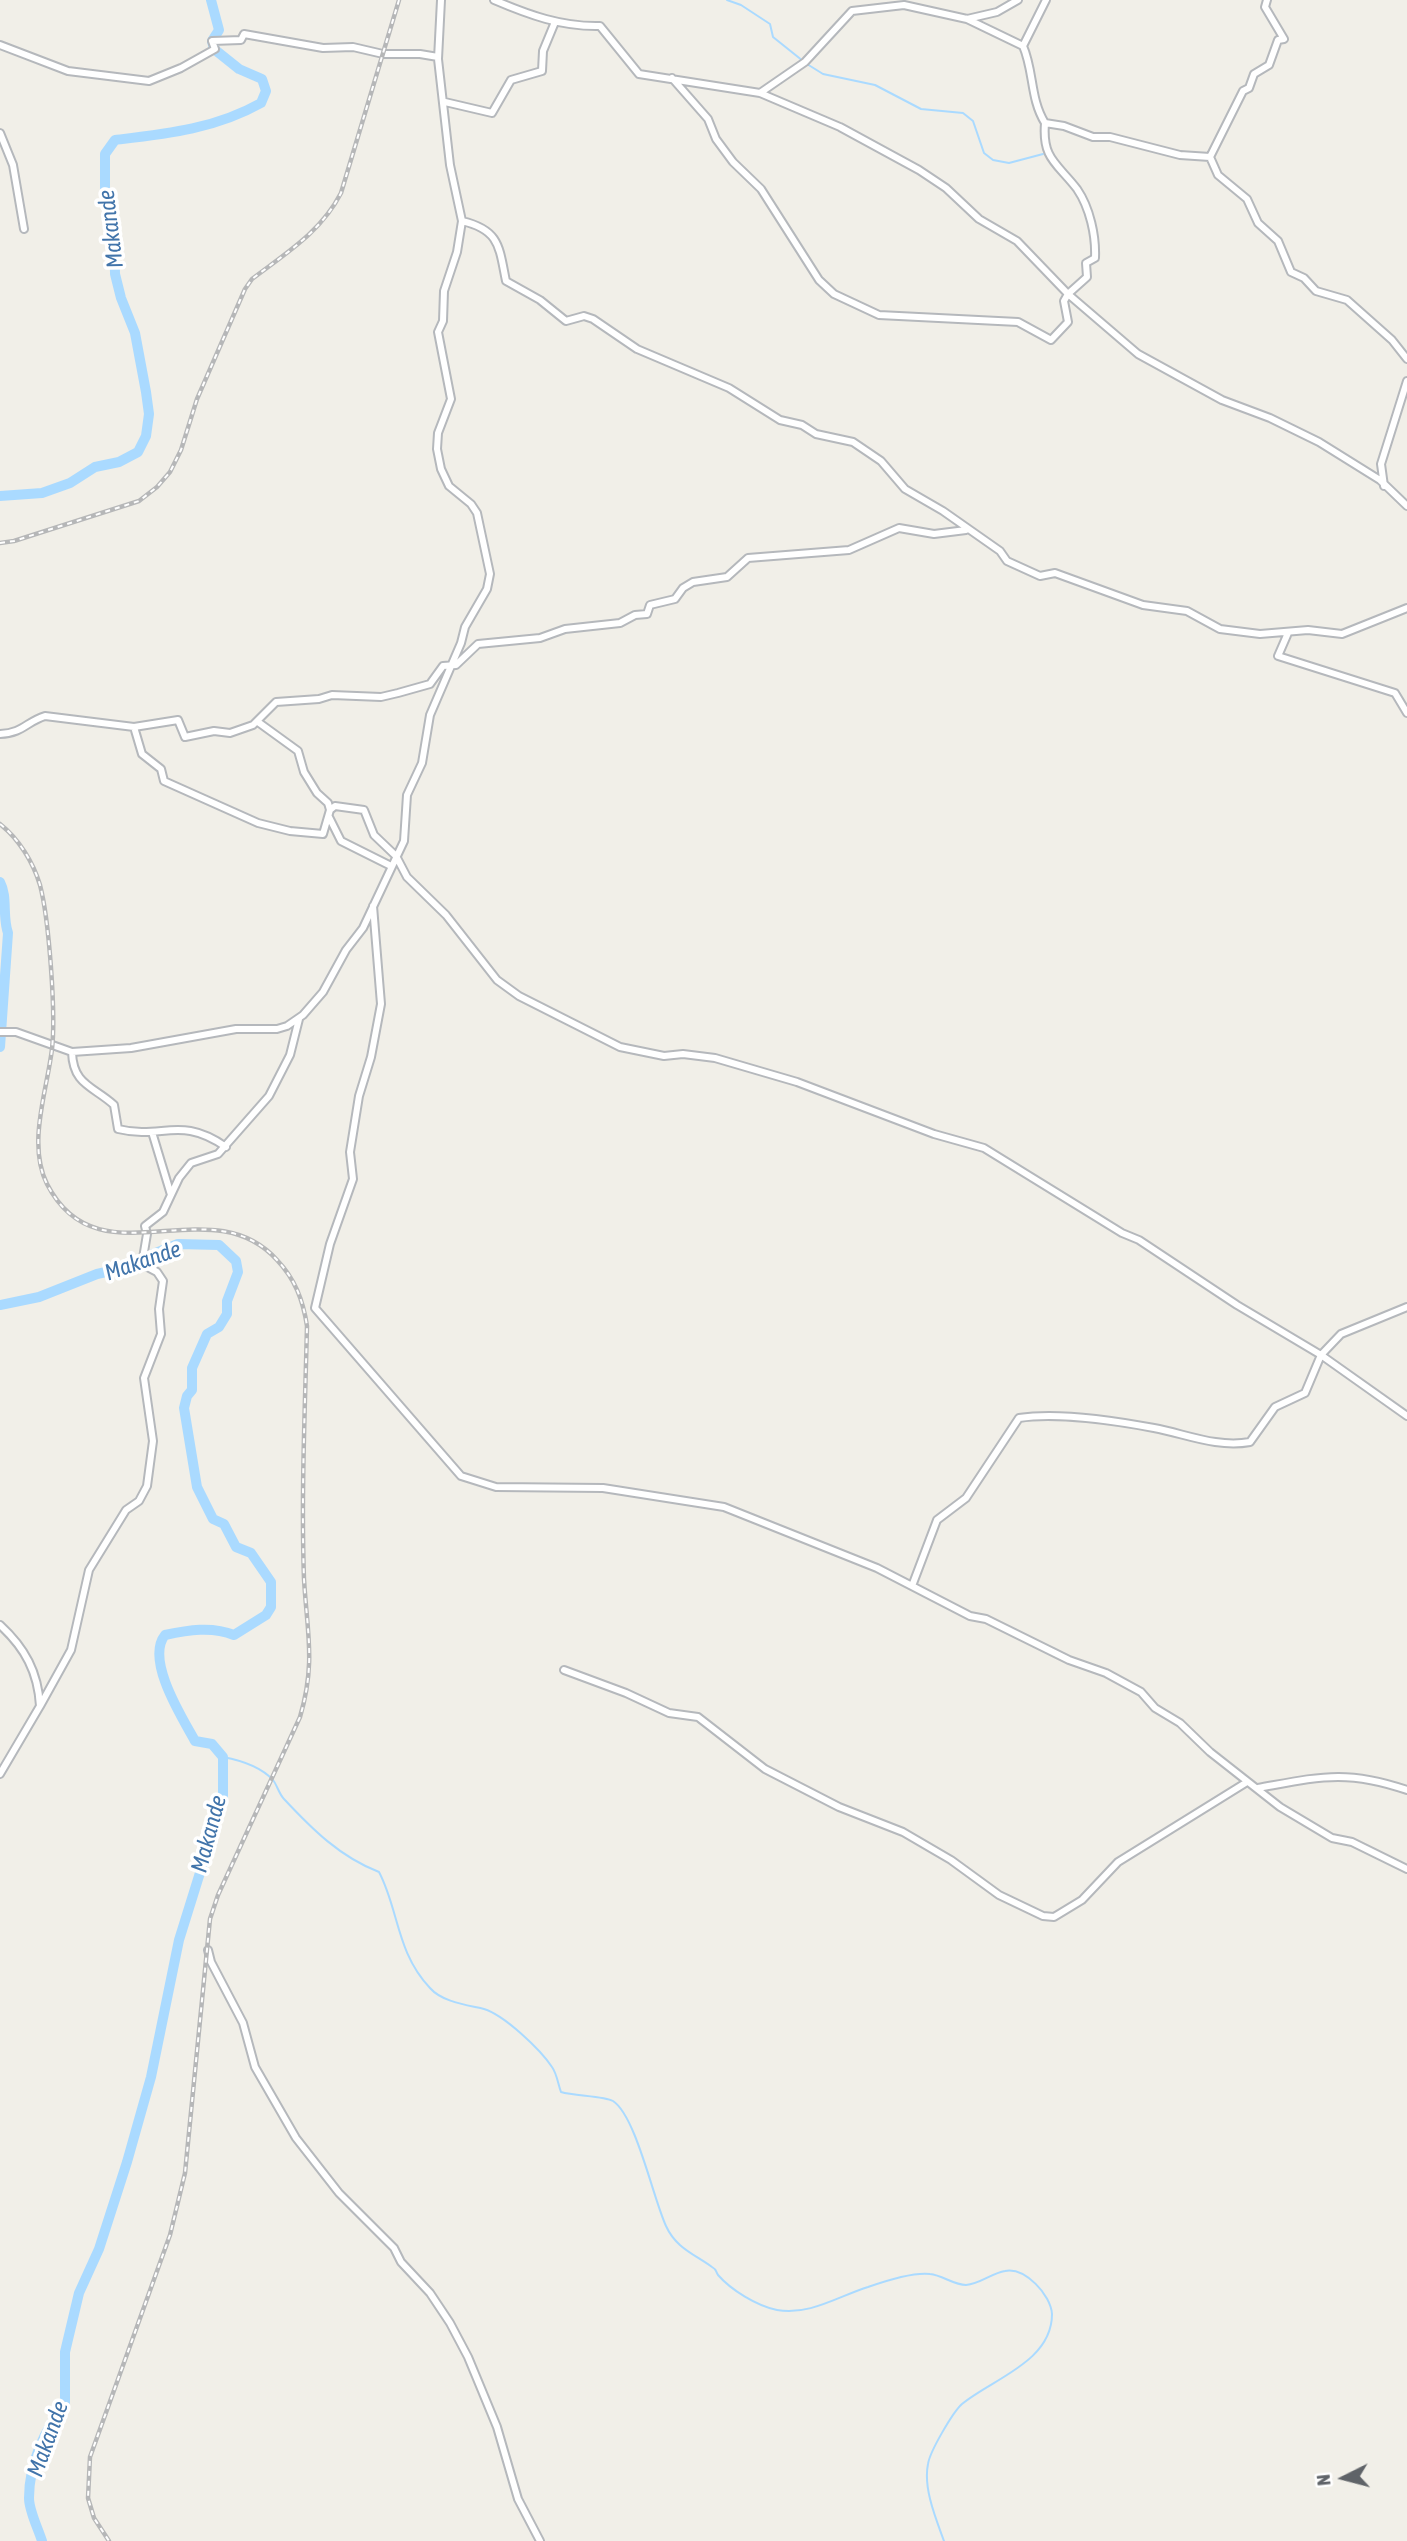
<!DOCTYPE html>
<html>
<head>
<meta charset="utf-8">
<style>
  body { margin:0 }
  #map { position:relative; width:1407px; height:2541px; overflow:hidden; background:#f1efe8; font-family:"Asap Condensed",sans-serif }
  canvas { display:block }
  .north { position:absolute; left:1309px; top:2443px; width:70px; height:70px; -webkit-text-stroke:5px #fff; paint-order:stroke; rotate:264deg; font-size:19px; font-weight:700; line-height:28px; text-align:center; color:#5f6368 }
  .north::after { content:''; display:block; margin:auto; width:24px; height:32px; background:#5f6368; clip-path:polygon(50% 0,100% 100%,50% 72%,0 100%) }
</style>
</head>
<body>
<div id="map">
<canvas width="1407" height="2541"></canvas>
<div class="north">N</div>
</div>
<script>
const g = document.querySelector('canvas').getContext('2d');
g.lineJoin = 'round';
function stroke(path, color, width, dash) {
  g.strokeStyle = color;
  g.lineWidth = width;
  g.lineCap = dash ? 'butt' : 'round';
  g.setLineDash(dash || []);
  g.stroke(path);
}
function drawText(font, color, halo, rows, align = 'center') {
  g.font = font + ' "Asap Condensed",sans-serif';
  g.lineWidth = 7;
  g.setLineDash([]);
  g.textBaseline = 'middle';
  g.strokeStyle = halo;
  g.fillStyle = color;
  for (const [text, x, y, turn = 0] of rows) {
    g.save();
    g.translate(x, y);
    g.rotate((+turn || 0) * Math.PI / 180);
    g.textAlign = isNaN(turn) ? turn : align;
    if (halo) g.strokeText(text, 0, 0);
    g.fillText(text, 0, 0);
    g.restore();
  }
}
const stream = new Path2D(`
  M727 0 741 5 770 24 773 37 803 61
  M807 64 823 74 875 85 921 109 963 113 973 121 984 153 993 160 1009 163 1043 154
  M223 1757C239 1760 261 1767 273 1780 277 1785 279 1794 284 1799 312 1829 340 1857 379 1872 399 1910 396 1952 430 1988 442 2002 467 2005 484 2009 504 2015 540 2049 552 2067 557 2074 558 2084 561 2092 574 2096 604 2096 613 2101 636 2116 653 2198 666 2226 676 2248 694 2254 712 2267 717 2270 715 2270 718 2275 731 2290 757 2306 777 2310 809 2316 839 2296 868 2287 885 2281 913 2272 930 2274 942 2275 954 2285 966 2285 980 2284 992 2273 1005 2271 1025 2267 1051 2295 1052 2314 1052 2362 992 2379 962 2404 953 2412 930 2451 928 2464 923 2488 936 2519 944 2541`);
const river = new Path2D(`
  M0 496 42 493 70 483 95 467 119 462 138 452 146 436 149 414 146 392 135 333 121 298 115 274 114 218 105 190V154L115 140C166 134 215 129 261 103L266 91 262 79 239 69 214 49 212 41 219 30 211 0
  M0 882C8 897 2 916 8 933L0 1047
  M0 1305 39 1297 97 1274 142 1264 151 1255 178 1244 219 1245 236 1261 238 1272 227 1301V1314L219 1327 207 1334 192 1368V1390L187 1396 184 1408 197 1487 213 1519 224 1524 236 1547 251 1553 271 1582V1607L266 1615 234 1635C212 1626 188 1630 165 1635 145 1660 183 1719 195 1741L212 1744 223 1757V1799L179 1940 151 2077 127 2162 99 2249 79 2293 65 2352V2405C44 2429 29 2465 29 2498 29 2511 38 2528 42 2541`);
const street = new Path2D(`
  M494 0C529 15 562 27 600 26L639 74 760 93 840 127 919 170 946 188 979 219 1017 241 1068 294 1138 354 1222 400 1270 418 1319 442 1380 480 1407 506
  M1046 0 1023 46C1034 71 1030 99 1045 123L1064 126 1093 137H1110L1180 155 1210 157
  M1267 0 1265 7 1284 39 1278 40 1269 65 1254 74 1249 88 1243 91 1210 157 1218 175 1247 199 1258 223 1278 241 1291 272 1304 278 1316 291 1347 300 1392 340 1407 359
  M967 19 1023 46
  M0 45 68 71 149 81 181 68 215 49 212 41 241 40 244 34 323 48 353 47 383 54H420L438 57
  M672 78 708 119 716 139 733 162 761 189 819 280 834 294 879 315 1018 322 1051 340 1068 322 1064 301 1068 294 1087 277 1086 263 1095 258C1096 236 1090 208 1077 189 1057 163 1042 159 1045 123
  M760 93 805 62 852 11 904 5 967 19 997 12 1018 0
  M445 102 492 113 511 80 542 71 543 51 555 22
  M0 133 13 165 24 229
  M462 221C500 230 499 247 506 281L540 300 566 321 584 316 593 319 637 349 729 388 780 420 802 425 816 434 853 442 881 461 905 489 943 511 1000 551 1007 561 1040 576 1055 573 1143 605 1187 611 1220 629 1260 634 1308 630 1342 634 1407 608
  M1384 486 1381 464 1407 381
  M1288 633 1278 656 1395 693 1407 713
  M258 722 298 751 304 772 317 793 328 803 330 810
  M134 727 142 754 161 769 164 781 258 823 290 831 323 834 330 810 335 806 364 810 374 835 396 856 407 877 446 915 497 980 519 996 620 1047 664 1056 683 1054 715 1058 797 1082 934 1134 984 1148 1122 1233 1139 1240 1237 1305 1321 1355 1407 1416
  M0 734C23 733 26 722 45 716L134 727 178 720 185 737 214 731 230 733 253 725 276 702 319 699 332 695 381 697 398 693 430 684 443 666 456 665 478 644 540 638 565 629 620 623 635 615 647 614 650 605 675 599 683 588 693 582 727 577 748 558 849 550 899 528 934 534 966 530
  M329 817 341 841 391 866
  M373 906 381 1004 371 1057 359 1096 350 1152 353 1179 330 1244 315 1308 461 1476 496 1487 603 1488 724 1507 877 1568 970 1616 986 1619 1069 1660 1106 1673 1141 1692 1155 1708 1180 1723 1210 1752 1280 1807 1332 1838 1352 1842 1407 1869
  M0 1032H16L72 1052 131 1048 236 1029H277L287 1026 303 1015 323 992 346 950 363 928 404 841 407 795 422 763 430 715 461 643 465 627 487 589 490 574 477 513 471 504 449 486 441 469 437 449 438 433 451 399 438 332 443 321 444 291 457 252 462 221 450 165 438 59 441 0
  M72 1052C73 1085 93 1086 114 1105L118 1129C163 1140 180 1115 226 1147
  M152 1132 171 1195
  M912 1586 937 1520 966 1498 1019 1418C1056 1412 1117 1421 1154 1428 1186 1434 1217 1448 1250 1442L1275 1407 1305 1393 1321 1355 1341 1334 1407 1307
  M0 1625C25 1648 38 1672 40 1706L0 1774
  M564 1670 626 1693 669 1713 698 1717 765 1769 839 1807 903 1832 951 1860 999 1895 1043 1916 1054 1917 1082 1900 1118 1862 1247 1782
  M40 1706 71 1650 89 1570 126 1510 139 1501 147 1486 153 1441 144 1378 161 1334 159 1309 163 1281 157 1272 142 1264 147 1234 145 1226 163 1212 179 1178 191 1163 218 1154 269 1096 290 1055 299 1019
  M1258 1788C1319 1777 1346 1769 1407 1790
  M208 1950 211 1962 243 2023 255 2067 296 2138 339 2193 394 2248 401 2262 430 2293 450 2323 468 2357 497 2427 518 2499 540 2541`);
const rail = new Path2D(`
  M0 543 14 541 139 501 157 487 170 472 181 450 197 399 245 289 252 279C286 253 321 232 341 193L399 0
  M0 824C19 839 33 862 40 885 49 919 56 1013 52 1049 47 1091 27 1144 47 1184 99 1285 209 1185 277 1260 295 1279 303 1300 307 1326 305 1410 301 1495 304 1579 307 1632 316 1663 300 1717L218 1895 210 1919 185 2173 170 2235 90 2457 88 2498 94 2518 109 2541`);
const waterNames = [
  ["Makande",111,229,-97],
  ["Makande",143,1261,-19],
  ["Makande",209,1834,-75],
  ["Makande",48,2439,-70]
];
stroke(stream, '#aadaff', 2);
stroke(river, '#aadaff', 10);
stroke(street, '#b5b8bc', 10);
stroke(street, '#fff', 6);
stroke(rail, '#b6b7b8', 4.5);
stroke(rail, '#fff', 2, [5]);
drawText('italic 23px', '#4174aa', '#fff', waterNames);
</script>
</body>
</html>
